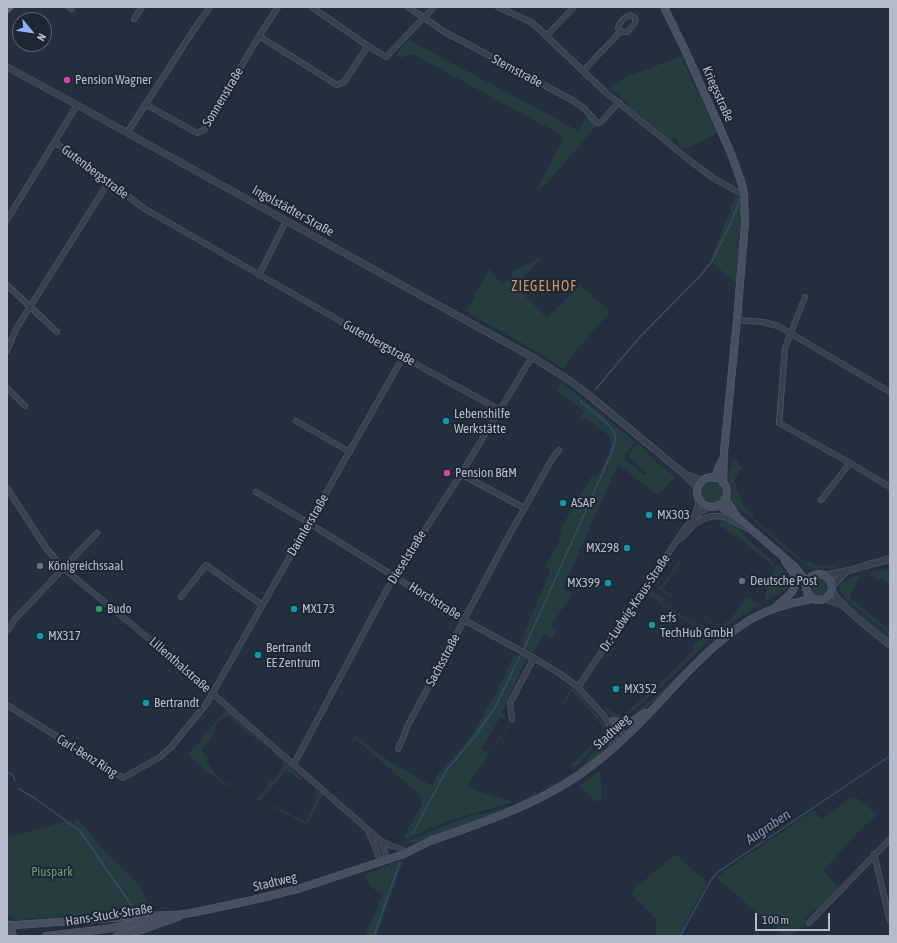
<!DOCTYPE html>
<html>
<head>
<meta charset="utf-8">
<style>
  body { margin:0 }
  #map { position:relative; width:897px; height:943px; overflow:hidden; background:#242f3e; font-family:"Asap Condensed",sans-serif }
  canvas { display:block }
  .frame { position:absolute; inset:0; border:8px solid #b4bcc9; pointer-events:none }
  .north { position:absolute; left:12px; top:12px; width:40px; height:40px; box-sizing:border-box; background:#1d2633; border:1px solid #59626f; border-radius:50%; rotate:119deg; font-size:11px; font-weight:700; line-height:16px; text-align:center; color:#b4bcc9 }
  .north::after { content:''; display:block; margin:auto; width:14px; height:18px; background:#8ab4f8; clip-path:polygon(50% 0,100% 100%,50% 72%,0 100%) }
  .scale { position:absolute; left:755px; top:913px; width:75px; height:18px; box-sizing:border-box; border:2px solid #b4bcc9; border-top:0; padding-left:5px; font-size:12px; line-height:14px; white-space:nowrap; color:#b4bcc9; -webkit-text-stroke:3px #1d2633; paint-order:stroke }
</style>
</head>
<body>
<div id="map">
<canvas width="897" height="943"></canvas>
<div class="frame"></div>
<div class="north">N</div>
<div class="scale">100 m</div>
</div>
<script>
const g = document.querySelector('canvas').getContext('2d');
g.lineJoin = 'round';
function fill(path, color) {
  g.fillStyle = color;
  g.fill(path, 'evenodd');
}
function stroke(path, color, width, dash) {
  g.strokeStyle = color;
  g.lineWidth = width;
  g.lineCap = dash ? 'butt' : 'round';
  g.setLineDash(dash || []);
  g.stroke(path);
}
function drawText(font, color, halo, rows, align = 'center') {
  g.font = font + ' "Asap Condensed",sans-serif';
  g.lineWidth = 4;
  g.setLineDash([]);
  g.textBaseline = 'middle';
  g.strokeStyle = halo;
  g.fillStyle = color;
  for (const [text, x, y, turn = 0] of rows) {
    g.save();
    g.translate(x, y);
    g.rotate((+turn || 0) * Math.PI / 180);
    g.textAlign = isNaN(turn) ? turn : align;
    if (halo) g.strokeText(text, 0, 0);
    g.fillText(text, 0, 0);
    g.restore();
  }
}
const green = new Path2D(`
  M409 40 579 131 587 115 597 125 546 184 537 189 563 140V136L413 54 400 58 396 55Z
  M681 56 717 133 688 148H681L675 137 671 141 628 106 629 104 610 88 622 79Z
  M736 195 739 198 741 209 736 283 710 261Z
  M542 257 520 280 523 294 547 318 580 285 610 312 573 354 563 369 545 356 470 314 467 310 489 269 501 284 512 278 513 271Z
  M565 373 592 392 678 464 696 475V476L684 469 591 393 564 374Z
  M562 382 634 441C633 446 627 451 624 455L625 460 645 475 647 472 632 460 629 457V455L637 444H638L647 452 654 460 675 477 657 495 618 464 563 588 572 594 551 626 557 630 551 639 544 635 533 652 520 645 533 611 551 570 545 567 559 542 563 524 592 476 596 478C602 468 617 445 608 435 602 429 592 423 585 419L579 421 584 411 557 390Z
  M579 391 636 437V439L578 392Z
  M734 459 739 461 737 464 742 467 734 481 736 482 735 489 737 491 744 506 754 516 753 518 806 564 810 561 816 565 831 566 839 564V565L831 569 823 568 814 569 808 567 785 549 751 518 752 516 750 514 748 515C743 512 733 507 732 500 732 495 733 491 732 487 730 482 728 480 728 475Z
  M699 493a12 12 0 1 1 24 0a12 12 0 1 1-24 0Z
  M721 520C736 523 741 532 751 542 759 549 767 556 775 562L773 566 742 540 718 525Z
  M669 559 655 581 658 583 657 585 661 587 679 560 681 562 663 589 676 598 675 599C668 594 656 589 655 580Z
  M777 563 787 573 790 580V584L786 590 767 600 764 598Z
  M889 568H890V584L882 578 879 581 871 575 870 572 886 569 887 571H890Z
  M866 574V575L859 578 849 597 890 630V635L847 600 843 596 839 589C841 579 857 576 866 574Z
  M809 587a10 10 0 1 1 20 0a10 10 0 1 1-20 0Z
  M721 590V591L704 616 718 625H723L726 621 729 622 746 597 756 603 757 602 761 604 725 627 716 625 700 615 701 614 704 616Z
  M648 591H653L664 599 662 602 698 626 700 623C706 627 712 630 712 638 697 651 683 666 669 679 654 694 637 707 621 720L611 716 605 709 606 708 622 717 651 691 657 687 694 650 693 646 705 633 646 593Z
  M841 597 890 638V640L839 598Z
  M709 643 707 646C691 662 676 679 659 696 649 706 640 715 627 720L655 697 676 677Z
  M520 654 529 659V662L526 660 502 712 506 717 505 719 501 716 481 749 489 753 510 723 511 724 466 787 513 802 489 809 467 815 435 826 407 839 404 836 423 802 420 799 421 796 356 739 355 742 352 740 355 736 389 761 432 786 439 772 444 768 462 748 476 728 484 714 483 713 494 698 514 655 516 656Z
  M572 686 598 716 609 731 596 743 585 758 574 768 570 766 584 753 605 730C595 716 584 703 572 691L563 705V704L564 703 563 702Z
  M226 710 268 748 265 751 264 750 266 747 259 742 257 744 255 743 257 740 229 716 227 718 224 716 213 728 215 731 213 734V735L201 750 205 754 204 756 209 759 206 762 210 766V768C214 771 216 774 219 778 225 783 234 784 239 790L220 781 210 774 188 755Z
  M611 734C611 739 609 744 606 748 602 753 597 757 592 761 581 770 559 790 543 787L559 782 575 772 583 765 600 743Z
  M275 753 302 778 303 779 302 780H300L290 772H285L261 800 306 822 317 799 314 789H315L323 795 307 825 257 799 269 786 267 784 269 782 273 780 282 769 281 765 283 762 275 755 273 758 272 757Z
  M599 771C603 780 601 792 601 802L594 800 578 786Z
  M536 791V793L534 797 504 810 429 838 417 842 404 844V842C425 835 444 825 465 818 489 811 517 809 536 791Z
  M855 797 860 800 877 815 861 829 823 871 838 887 818 909 811 912 804 919 807 922 790 936H784L717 878 722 873 814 810 821 819 849 799Z
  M76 817 98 843 110 857 131 876 142 889 149 908 134 911 16 920 7 914V838L71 820 73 824 76 820Z
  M676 854 706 882V885L678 936H656V919L631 894 634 889Z
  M398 861 403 863 376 936H365L383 894C371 888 370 888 365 875Z`);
const stream = new Path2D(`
  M595 390 638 339 701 275 712 261 728 229 738 205 739 199
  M524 649 611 454C613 448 616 441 615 435 613 425 591 410 583 404L581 402V400
  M7 772 13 775 15 780
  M19 789 36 799 80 831 134 909
  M413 833 447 769 458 757 476 735 495 707 520 656
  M145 935 146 936
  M374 936 400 862
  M680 936 711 880 718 872 890 756`);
const minor = new Path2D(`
  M69 7 72 9
  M312 7 368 46 386 57 434 7
  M408 7 445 32 572 100 585 109 596 122 598 123 601 122 619 102
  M498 7 529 21 537 27 604 91 693 163 713 178 740 193H744
  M630 15C642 19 632 27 627 32H622L618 29C618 23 625 17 630 15Z
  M134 19 142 7
  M259 36 337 85 344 82 368 46
  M546 36 574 7
  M583 71 621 31
  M145 104 197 133 204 130 259 36 278 7
  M127 133 193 31 210 7
  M55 142 145 209 403 357 500 410
  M7 220 77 105
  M259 275 286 221
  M7 285 57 332
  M805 297 785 348 779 423 850 463 890 487
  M737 320 763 322 778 326 890 392
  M7 351 16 329 108 183
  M7 388 25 406
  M296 421 350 452
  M461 474 524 508
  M7 488 46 548 63 568 158 646 381 841 389 845 402 849
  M256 492 309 523 464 620 534 658 559 673 578 687 604 716 612 730 615 736 614 740 610 750
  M821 500 850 463
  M694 517 697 509 699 499
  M680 539C685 535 689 530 694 525 703 517 718 513 729 519 736 522 742 527 749 529
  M181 597 206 565 262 605
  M7 631 16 618 97 533
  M578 687 686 527 700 512 710 507
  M7 705 123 778 160 757 172 746 207 703 220 680 403 357
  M512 719 510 703 534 658
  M614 722 623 733V739
  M398 749 403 738 407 727 506 541 552 459 559 450
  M294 764 387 589 461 474 532 357
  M369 833 374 844 379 858 381 860 385 859
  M381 842C384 848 387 854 384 861
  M874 854 890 921
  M809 923 890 839`);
const tertiary = new Path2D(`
  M7 67 68 100 532 357 566 378 590 396 683 473 693 483 697 489
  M687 475 703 481
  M826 575 847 571 864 566 890 559
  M833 585 847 571
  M832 590C838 606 876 633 890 645
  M826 599 840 604`);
const secondary = new Path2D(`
  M664 7 685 50 730 151 741 181 744 193 745 222 737 320 724 452 723 483
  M697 492a15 15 0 1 1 30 0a15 15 0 1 1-30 0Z
  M714 478 717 472 722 460
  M725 498 736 515
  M718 505 738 518 794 566 807 582
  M806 587a13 13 0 1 1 26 0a13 13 0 1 1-26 0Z
  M777 606C786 597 800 590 794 575 792 570 788 566 785 561
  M613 721C629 726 632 721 645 713
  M7 924 11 929 13 936
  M8 925H16L140 916 176 915 191 913 253 900 301 888 404 854 430 841C487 821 546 802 594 764 627 739 655 707 683 677 701 658 720 640 742 625 763 610 787 604 812 599
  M46 936 106 929 164 918
  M117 936 141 930 178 917`);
const primary = new Path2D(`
  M7 9 9 7`);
const markers = [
  [67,80,4,"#d1479c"],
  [446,421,4,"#0f9aa8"],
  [447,473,4,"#d1479c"],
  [563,503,4,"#0f9aa8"],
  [649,515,4,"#0f9aa8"],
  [627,548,4,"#0f9aa8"],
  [40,566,4,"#6b7280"],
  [742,581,4,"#5c6f8a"],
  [608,583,4,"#0f9aa8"],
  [99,609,4,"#2e9e5b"],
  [294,609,4,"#0f9aa8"],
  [652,625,4,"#0f9aa8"],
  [40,636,4,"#0f9aa8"],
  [258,655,4,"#0f9aa8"],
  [616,689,4,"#0f9aa8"],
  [146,703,4,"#0f9aa8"]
];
const streetNames = [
  ["Sternstraße",517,71,28],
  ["Kriegsstraße",718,94,66],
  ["Sonnenstraße",223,97,-59],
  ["Gutenbergstraße",95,172,37],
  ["Ingolstädter Straße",293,211,29],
  ["Gutenbergstraße",379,343,29],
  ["Daimlerstraße",308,525,-60],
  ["Dieselstraße",407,557,-58],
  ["Horchstraße",435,601,32],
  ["Dr.-Ludwig-Kraus-Straße",635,603,-56],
  ["Sachsstraße",443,660,-62],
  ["Lilienthalstraße",180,665,41],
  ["Stadtweg",612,732,-43],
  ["Carl-Benz Ring",87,756,32],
  ["Stadtweg",275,882,-14],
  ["Hans-Stuck-Straße",109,915,-9]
];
const poiNames = [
  ["Pension Wagner",75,80],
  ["Lebenshilfe",454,414],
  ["Werkstätte",454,429],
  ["Pension B&M",455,473],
  ["ASAP",571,503],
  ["MX303",657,515],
  ["MX298",619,548,"right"],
  ["Königreichssaal",48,566],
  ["Deutsche Post",750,581],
  ["MX399",600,583,"right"],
  ["Budo",107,609],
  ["MX173",302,609],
  ["e:fs",660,618],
  ["TechHub GmbH",660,633],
  ["MX317",48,636],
  ["Bertrandt",266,648],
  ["EE Zentrum",266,663],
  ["MX352",624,689],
  ["Bertrandt",154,703]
];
const parkNames = [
  ["Piuspark",52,872]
];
const neighbourhoodNames = [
  ["ZIEGELHOF",544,287]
];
const waterNames = [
  ["Augraben",768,827,-34]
];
fill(green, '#263c3f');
stroke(stream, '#394c67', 1.5);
stroke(minor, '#565f6c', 6);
stroke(tertiary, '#565f6c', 7);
stroke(secondary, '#565f6c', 8);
stroke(primary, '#414a57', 9);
stroke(minor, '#38414e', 5);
stroke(tertiary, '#38414e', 6);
stroke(secondary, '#465061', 7);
stroke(primary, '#56606e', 8);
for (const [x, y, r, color] of markers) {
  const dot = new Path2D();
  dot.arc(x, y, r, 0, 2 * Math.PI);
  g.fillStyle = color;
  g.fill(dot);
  stroke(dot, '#1d2633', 1.5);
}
drawText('13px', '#b4bcc9', '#1d2633', streetNames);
drawText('13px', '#b4bcc9', '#1d2633', poiNames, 'left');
drawText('13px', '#6b9a76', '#1d2633', parkNames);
g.letterSpacing = '1px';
drawText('14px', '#d59563', '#1d2633', neighbourhoodNames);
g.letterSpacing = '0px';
drawText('italic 14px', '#7c92b1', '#1d2633', waterNames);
</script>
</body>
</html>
